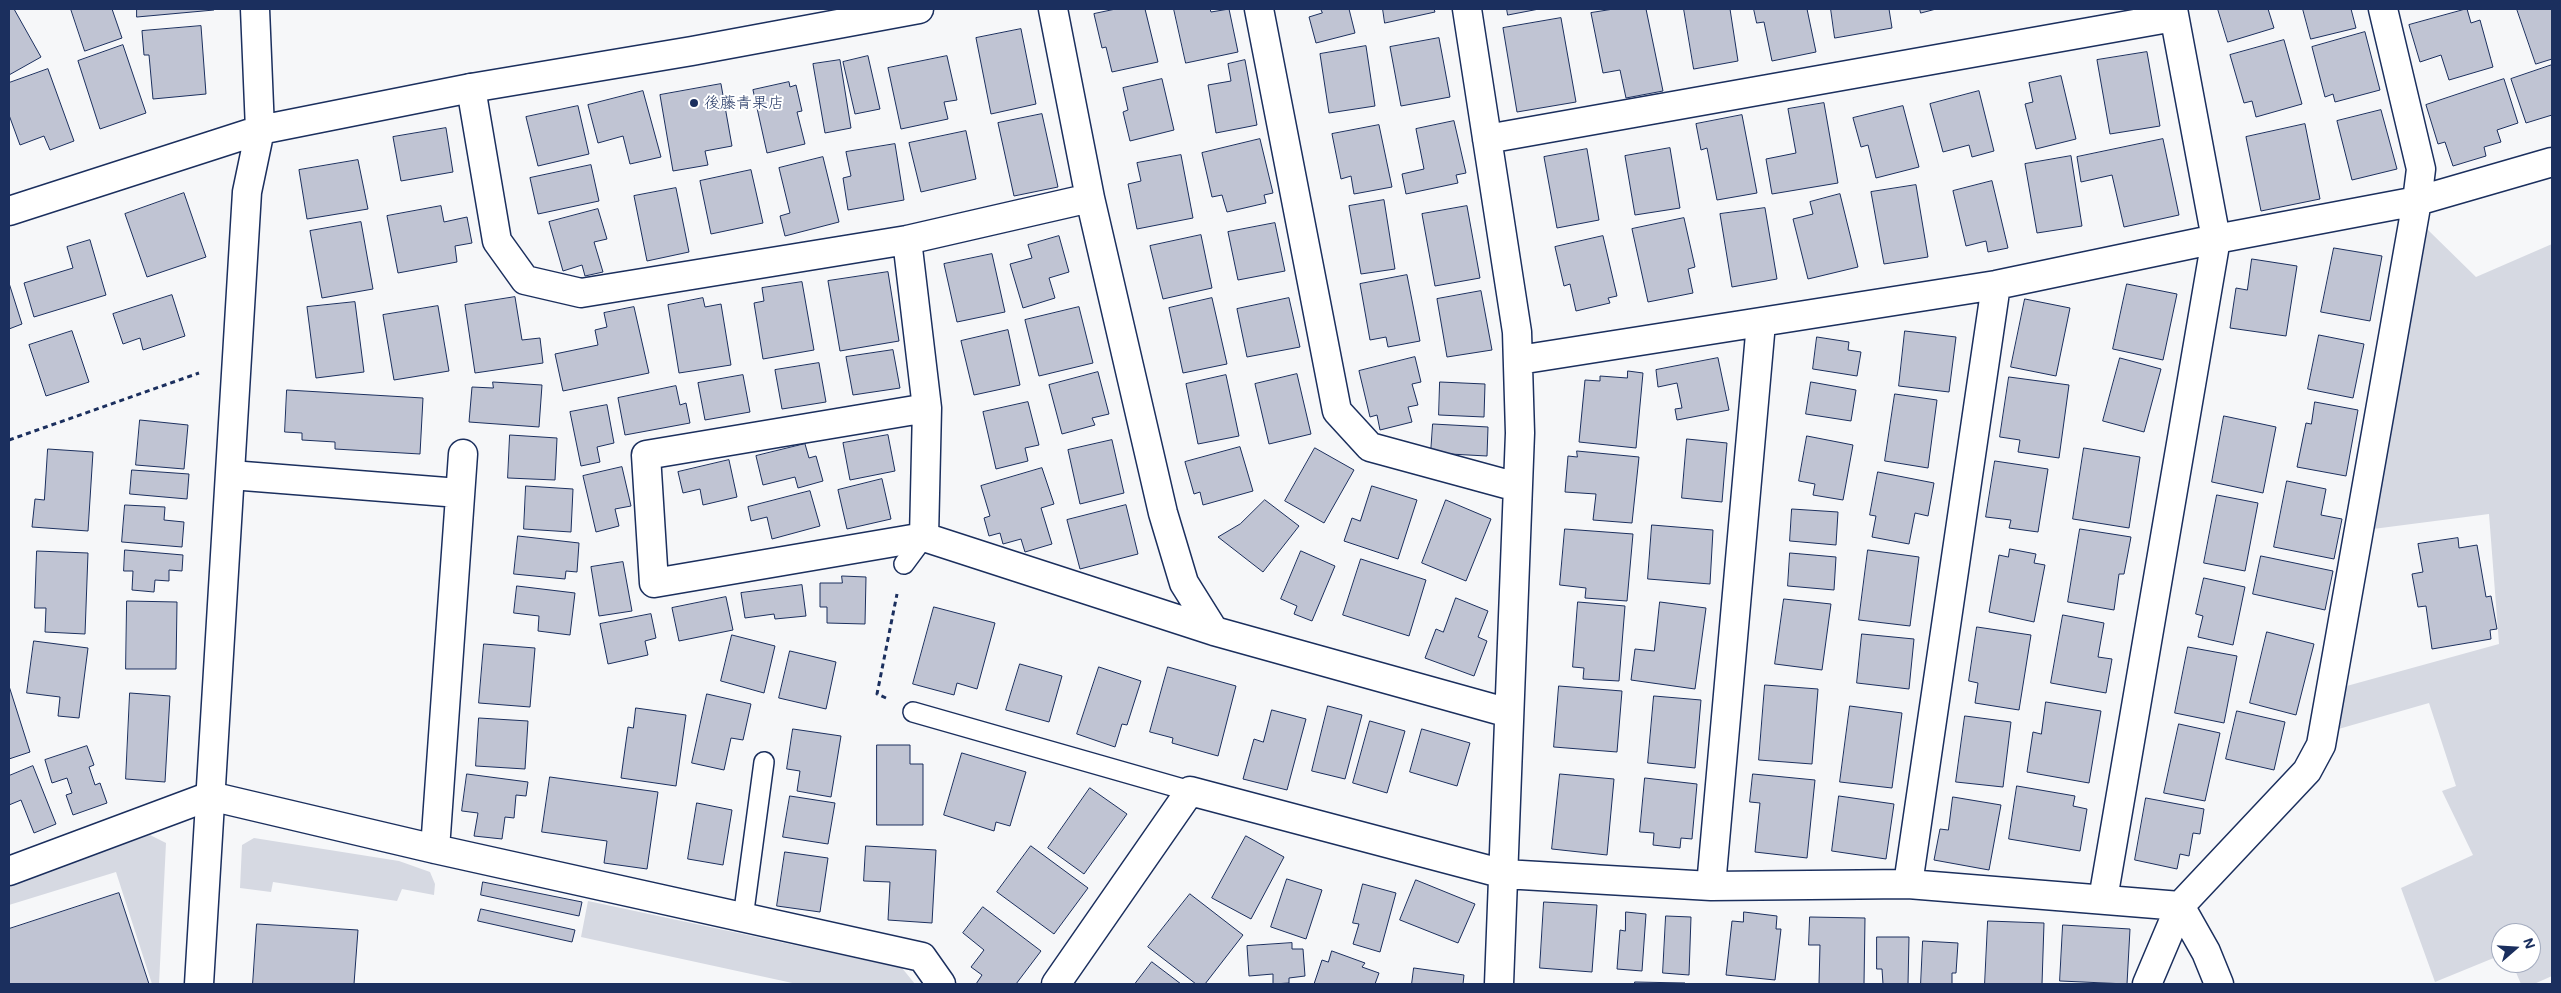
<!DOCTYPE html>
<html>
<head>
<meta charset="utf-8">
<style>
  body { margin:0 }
  #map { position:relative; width:2561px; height:993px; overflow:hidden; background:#f6f7f9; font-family:Mali,sans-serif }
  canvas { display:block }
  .frame { position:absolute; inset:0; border:10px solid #1b2f5e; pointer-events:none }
  .north { position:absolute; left:2491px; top:923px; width:50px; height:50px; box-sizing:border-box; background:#fff; border:1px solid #a4acbf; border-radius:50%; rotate:71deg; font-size:14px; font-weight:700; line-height:20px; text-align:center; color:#1b2f5e }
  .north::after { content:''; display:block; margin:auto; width:18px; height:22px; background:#1b2f5e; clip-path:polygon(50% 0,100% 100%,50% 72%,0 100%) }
</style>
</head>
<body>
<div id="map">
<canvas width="2561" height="993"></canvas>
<div class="frame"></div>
<div class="north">N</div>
</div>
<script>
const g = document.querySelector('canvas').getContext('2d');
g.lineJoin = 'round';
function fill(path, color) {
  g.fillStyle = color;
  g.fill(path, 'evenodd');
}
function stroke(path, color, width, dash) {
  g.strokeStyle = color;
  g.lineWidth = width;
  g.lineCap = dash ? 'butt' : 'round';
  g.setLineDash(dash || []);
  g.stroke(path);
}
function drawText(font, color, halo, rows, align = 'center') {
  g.font = font + ' Mali,"Klee One",sans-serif';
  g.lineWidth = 4;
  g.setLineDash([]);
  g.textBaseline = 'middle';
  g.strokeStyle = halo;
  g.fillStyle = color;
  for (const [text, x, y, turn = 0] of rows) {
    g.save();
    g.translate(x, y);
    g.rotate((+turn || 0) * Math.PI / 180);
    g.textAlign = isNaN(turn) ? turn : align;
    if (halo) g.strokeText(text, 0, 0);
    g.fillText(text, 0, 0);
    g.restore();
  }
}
const green = new Path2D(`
  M2427 229 2476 277 2552 244V976L2534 984H2521L2512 963H2531V933H2501V955L2435 982 2401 888 2473 855 2442 791 2456 786 2429 703 2335 730 2343 687 2499 644 2489 514 2373 529Z
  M150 835 166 843 159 984H152L116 872 9 905V885Z
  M254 838 399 861 430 872 435 884 434 895 402 889 397 901 273 882 271 892 240 888 242 845Z
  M588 901 902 968 915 984H797L581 937Z`);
const building = new Path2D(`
  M9 9H14L41 57 9 75Z
  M71 9H112L122 38 85 51Z
  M137 9H214V10L137 17Z
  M1116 9H1145L1158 62 1112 72 1106 47 1102 48 1094 14Z
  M1174 9H1210L1211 12 1229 9 1238 52 1186 63Z
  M1321 9H1349L1355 33 1316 43 1309 17 1322 13Z
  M1383 9H1434L1435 12 1385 23Z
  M1507 9H1539L1508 15Z
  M1614 9H1646L1663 91 1626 98 1620 70 1603 73 1591 13Z
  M1684 9H1730L1738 61 1694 69Z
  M1754 9H1807L1816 52 1772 61 1764 22 1757 23Z
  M1831 9H1889L1892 28 1835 38Z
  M1920 9H1936L1921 13Z
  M2218 9H2268L2274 28 2228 42Z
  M2303 9H2351L2356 28 2311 39Z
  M2467 9 2471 23 2480 20 2493 67 2449 80 2441 55 2420 62 2409 25Z
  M2517 9H2552V59L2536 64Z
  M1561 18 1576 102 1517 112 1503 28Z
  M201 26 206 94 153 99 149 55H144L142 31Z
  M1021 29 1036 104 991 114 976 38Z
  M2365 32 2380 90 2335 102 2333 94 2325 97 2312 47Z
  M1439 38 1450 97 1401 106 1390 47Z
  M2284 40 2302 104 2256 117 2252 101 2244 103 2230 55Z
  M123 45 146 113 100 129 78 61Z
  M1366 46 1375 106 1329 113 1320 54Z
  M2147 52 2160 126 2110 134 2097 60Z
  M868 56 880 109 855 114 843 62Z
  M947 56 957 100 944 102 948 119 901 129 888 68Z
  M840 60 851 128 825 133 813 64Z
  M1245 60 1257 125 1216 133 1208 85 1231 81 1228 64Z
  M2552 65V115L2526 123 2511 79Z
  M48 69 74 141 50 150 44 136 20 145 9 115V83Z
  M2061 76 2076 139 2036 149 2025 104 2033 102 2029 83Z
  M1162 79 1174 130 1130 141 1123 112 1128 110 1123 88Z
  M2504 79 2518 123 2497 130 2501 142 2484 147 2486 156 2453 166 2445 142 2438 144 2426 105Z
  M789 82 790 87 796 85 802 111 797 112 805 144 767 153 753 90Z
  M721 84 732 146 705 151 708 165 673 171 660 95Z
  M643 91 661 157 630 164 623 136 598 143 588 105Z
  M1979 91 1994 151 1972 157 1969 145 1943 152 1930 104Z
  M1824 103 1838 183 1772 194 1766 159 1796 153 1788 109Z
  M578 106 589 154 538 166 526 117Z
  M1903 106 1919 167 1876 178 1868 145 1861 147 1853 118Z
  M2381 110 2397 169 2352 180 2337 121Z
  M1042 114 1058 187 1014 196 998 123Z
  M1742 115 1757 193 1717 200 1707 148 1701 150 1696 124Z
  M1454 121 1466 173 1456 175 1458 183 1406 194 1402 174 1424 169 1416 129Z
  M2305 124 2320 199 2261 211 2246 137Z
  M1379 125 1392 187 1354 194 1351 176 1341 179 1332 134Z
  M446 128 453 172 401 181 393 137Z
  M966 131 976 179 921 192 909 143Z
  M1260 139 1273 193 1264 195 1266 203 1227 212 1222 195 1212 197 1202 153Z
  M2163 139 2179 215 2124 227 2112 175 2081 182 2077 157Z
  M895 144 904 200 848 210 843 178 851 176 846 152Z
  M1670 148 1680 208 1635 215 1625 156Z
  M1587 149 1599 220 1557 228 1544 157Z
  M1181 155 1193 218 1137 229 1128 184 1141 181 1137 163Z
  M2071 156 2082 226 2037 233 2025 164Z
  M823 157 839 222 785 236 780 216 790 213 779 168Z
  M358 160 368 209 307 219 299 170Z
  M591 165 599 201 538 214 530 178Z
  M751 170 763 223 711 234 700 181Z
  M1992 181 2008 248 1988 252 1986 241 1966 246 1953 191Z
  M1916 185 1928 257 1884 264 1871 192Z
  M676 188 689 252 647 261 634 196Z
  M184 193 206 257 147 277 125 214Z
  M1840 194 1858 267 1808 279 1793 219 1813 214 1810 202Z
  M1384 200 1395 269 1361 274 1349 206Z
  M441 206 444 222 467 217 472 243 455 246 457 262 398 273 387 216Z
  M1467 206 1480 278 1435 286 1422 214Z
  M1765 208 1777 279 1732 287 1720 214Z
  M598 209 607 239 594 242 603 272 585 276 582 265 563 271 549 222Z
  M1684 218 1695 267 1688 269 1693 293 1648 302 1632 229Z
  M361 222 373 289 322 298 310 231Z
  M1275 223 1285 271 1238 280 1228 232Z
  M1201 235 1212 288 1163 299 1150 246Z
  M1059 236 1069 272 1049 278 1055 298 1023 308 1010 264 1032 258 1028 245Z
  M1603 236 1617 296 1608 298 1610 303 1576 311 1570 284 1564 286 1555 247Z
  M90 240 106 295 34 317 24 283 73 268 67 247Z
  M2334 248 2382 256 2370 321 2321 312Z
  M992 254 1005 312 957 322 944 264Z
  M2252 259 2297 266 2286 336 2230 328 2236 288 2247 290Z
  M888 272 899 341 840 351 828 281Z
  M1407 275 1420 341 1388 347 1386 337 1370 340 1360 284Z
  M802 282 814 350 763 359 754 303 764 301 762 288Z
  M9 283 22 324 9 329Z
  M2127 284 2177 294 2163 360 2113 349Z
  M1481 291 1492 350 1447 357 1437 299Z
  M172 295 185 336 143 350 140 338 123 344 113 314Z
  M515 297 522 340 540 338 543 363 475 373 465 305Z
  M703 298 705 307 721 304 731 365 679 373 668 305Z
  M1212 298 1227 364 1183 373 1169 308Z
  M1289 298 1300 347 1247 357 1237 309Z
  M2025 299 2070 308 2056 376 2011 367Z
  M355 302 364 372 316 378 307 307Z
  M438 306 449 371 394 380 383 315Z
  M634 307 649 373 563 391 555 354 598 345 595 330 607 327 604 313Z
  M1079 307 1093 363 1039 376 1025 320Z
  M1008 330 1020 385 974 395 961 341Z
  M72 331 89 382 46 396 29 345Z
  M1905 331 1956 337 1949 392 1899 386Z
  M2319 335 2364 344 2353 398 2308 389Z
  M1817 337 1849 342 1848 350 1861 352 1857 376 1813 369Z
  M893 350 900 388 853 395 846 357Z
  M1415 357 1421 382 1412 384 1418 405 1408 407 1412 422 1380 430 1377 415 1370 417 1359 371Z
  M1718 358 1729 410 1677 420 1675 409 1682 408 1677 383 1658 387 1656 370Z
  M2120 358 2161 369 2144 432 2103 421Z
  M819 363 826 402 782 409 775 370Z
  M1628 371 1643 373 1636 448 1579 442 1585 380 1600 381V376L1627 378Z
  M1098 372 1109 414 1092 418 1095 425 1062 434 1049 385Z
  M1297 374 1311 434 1269 444 1255 384Z
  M743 375 750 412 705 420 698 383Z
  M1226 375 1239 436 1198 444 1186 384Z
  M2009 377 2069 385 2059 458 2018 452 2020 440 2000 437Z
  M493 382 542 385 539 427 469 422 472 387 493 388Z
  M1440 382 1485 384 1484 417 1439 415Z
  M1811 382 1856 390 1851 421 1806 414Z
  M676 386 680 405 686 403 690 423 625 435 618 398Z
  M287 390 423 398 420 454 335 449V442L302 440V433L285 432Z
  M1895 394 1937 400 1928 468 1885 461Z
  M1028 402 1039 445 1025 448 1028 461 996 469 983 412Z
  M2315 402 2358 410 2346 476 2297 467 2306 423 2311 424Z
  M607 405 614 443 597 447 600 462 581 466 570 412Z
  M2224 416 2276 427 2263 493 2212 482Z
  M140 420 188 425 184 469 136 465Z
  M1433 424 1488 427 1487 456 1431 453Z
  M510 435 557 438 555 480 508 478Z
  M888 435 895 471 850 480 843 443Z
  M1807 436 1853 445 1843 500 1813 495 1815 484 1799 481Z
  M1687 439 1727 443 1722 502 1682 498Z
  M1112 440 1124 493 1080 504 1068 450Z
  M805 444 809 458 816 456 823 481 798 488 795 477 763 485 756 456Z
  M1240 447 1253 491 1203 505 1200 492 1194 494 1185 462Z
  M1315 448 1354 470 1324 523 1285 501Z
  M2084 448 2140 457 2129 528 2073 519Z
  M48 449 93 452 88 531 32 527 35 499 44 500Z
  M1577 451 1639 457 1632 523 1593 520 1596 494 1565 492 1568 456 1577 457Z
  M729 460 737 497 703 505 700 489 683 493 678 472Z
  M1995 461 2048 469 2038 532 2009 528 2011 520 1986 517Z
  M622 467 631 506 615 509 619 526 596 532 583 476Z
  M1042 468 1054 504 1041 508 1052 544 1025 552 1021 539 1003 544 1000 533 989 536 984 518 990 516 981 486Z
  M132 470 189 474 187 499 130 494Z
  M1878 472 1934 483 1928 516 1915 513 1909 544 1872 537 1876 516 1870 515Z
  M882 479 891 519 847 529 838 490Z
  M2287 481 2326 489 2321 515 2342 519 2334 559 2274 547Z
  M526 486 573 489 571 532 524 529Z
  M1372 486 1417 500 1398 559 1344 541 1352 518 1360 521Z
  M810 491 820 526 772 539 767 517 751 521 748 507Z
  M2217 495 2258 503 2245 571 2204 563Z
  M1265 500 1299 526 1263 572 1218 537 1240 524Z
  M1446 500 1491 519 1466 581 1422 563Z
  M125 505 165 507 164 520 184 522 182 547 122 542Z
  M1126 505 1138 554 1080 569 1067 520Z
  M1792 509 1838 512 1836 545 1790 541Z
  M1652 525 1713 530 1710 584 1648 579Z
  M1565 529 1633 534 1627 601 1585 598 1586 588 1560 585Z
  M2080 529 2131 537 2124 574H2119L2114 610 2068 602Z
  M518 536 579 543 577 572 566 571 565 579 514 574Z
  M2458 538 2459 548 2477 545 2486 597 2491 596 2497 629 2490 630 2491 639 2432 649 2426 606 2418 607 2412 574 2423 572 2418 544Z
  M2010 549 2036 554 2034 563 2045 565 2034 622 1989 612 1999 555 2008 557Z
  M125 550 183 555 182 571 169 570V581L155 580 154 592 132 590 133 571H124Z
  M1868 550 1919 557 1910 626 1859 620Z
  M37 551 88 553 85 634 45 632 46 608H35Z
  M1301 551 1335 566 1312 621 1294 614 1297 606 1281 599Z
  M1790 553 1836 557 1834 590 1788 586Z
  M2261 556 2333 571 2325 610 2253 594Z
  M1361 559 1426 580 1409 636 1343 615Z
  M623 562 632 611 599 616 591 567Z
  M842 576 866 577 865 624 827 623V607H820V583H842Z
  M2204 578 2245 587 2233 645 2198 637 2203 616 2196 614Z
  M802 585 806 616 775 619 774 614 745 618 741 593Z
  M517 586 575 593 570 635 538 631 539 616 514 613Z
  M726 597 733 630 679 641 672 608Z
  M1456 598 1488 611 1478 637 1487 641 1474 676 1425 658 1436 629 1443 632Z
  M1784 599 1831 604 1822 670 1775 664Z
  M127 601 177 602 176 669H126Z
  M1578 602 1625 606 1619 681 1583 679 1584 668 1573 667Z
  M1660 602 1706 608 1695 689 1631 680 1635 649 1654 651Z
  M934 607 995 623 977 689 957 683 954 695 913 684Z
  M651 614 656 638 645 641 648 655 608 664 600 624Z
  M2063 615 2104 623 2098 657 2112 659 2106 693 2051 683Z
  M1977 627 2031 635 2019 710 1975 703 1978 683 1969 681Z
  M2267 632 2314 644 2296 715 2250 703Z
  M1862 634 1914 639 1909 689 1857 683Z
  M732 635 775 646 764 693 721 681Z
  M34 641 88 648 79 718 58 716 60 697 27 693Z
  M484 644 535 648 530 707 479 703Z
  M2188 647 2237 656 2224 723 2175 713Z
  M790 651 836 662 826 709 779 698Z
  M1020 664 1062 676 1049 722 1006 710Z
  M1099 667 1141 681 1127 725 1122 724 1115 747 1077 734Z
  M1168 667 1236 686 1218 756 1172 743 1173 738 1150 732Z
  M1765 685 1818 689 1812 764 1759 760Z
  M9 686 30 752 9 759Z
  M1559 686 1622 691 1617 752 1554 747Z
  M130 693 170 696 165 782 126 779Z
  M707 694 751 704 743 740 731 738 724 770 692 763Z
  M1654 696 1701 700 1695 768 1648 763Z
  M2046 702 2101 711 2089 783 2027 772 2033 732 2041 734Z
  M1328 706 1362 715 1345 779 1312 771Z
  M1850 706 1902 713 1892 788 1840 782Z
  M636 708 686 715 676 786 621 778 628 727 633 728Z
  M1272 710 1306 719 1287 790 1243 779 1254 739 1263 742Z
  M2237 711 2285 722 2274 770 2226 759Z
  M1965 716 2011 722 2003 787 1956 782Z
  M479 718 528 721 525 769 476 766Z
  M1370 721 1405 731 1387 793 1353 783Z
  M2179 724 2220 733 2205 801 2164 793Z
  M793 729 841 736 831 797 797 791 800 771 787 769Z
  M1422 729 1470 743 1457 786 1410 772Z
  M877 745H910V764H923V825H877Z
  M87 746 94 765 89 767 95 785 100 783 107 803 73 815 66 795 72 793 67 778 52 783 45 760Z
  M962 753 1026 772 1010 826 996 822 994 831 944 815Z
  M33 766 56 824 34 833 21 800 9 805V776Z
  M467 774 528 782 526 796 516 795 514 818 505 817 502 839 474 836 478 813 462 811Z
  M1560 774 1614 779 1607 855 1552 849Z
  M1753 774 1815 780 1807 858 1755 852 1760 803 1750 802Z
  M550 777 658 792 647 869 604 863 607 841 542 832Z
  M1645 778 1697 784 1692 839 1681 838 1680 848 1653 845 1654 833 1640 832Z
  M2017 786 2075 796 2073 806 2087 809 2080 851 2009 839Z
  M1090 788 1127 814 1084 874 1048 848Z
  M790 796 835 803 828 844 783 837Z
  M1839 796 1894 804 1886 859 1832 851Z
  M1953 797 2001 805 1989 870 1934 860 1940 829 1948 830Z
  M2146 798 2204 809 2200 834 2193 833 2189 856 2180 854 2177 869 2135 860Z
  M697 803 732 810 723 865 688 859Z
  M1246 836 1284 857 1251 919 1212 898Z
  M866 846 936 850 932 923 888 920 890 882 864 881Z
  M1031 846 1088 888 1054 934 997 892Z
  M785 852 828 858 820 912 777 906Z
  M1287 879 1322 890 1306 939 1271 927Z
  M1416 880 1475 904 1458 943 1400 920Z
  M483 882 582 902 579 916 481 895Z
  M1363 884 1396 893 1380 952 1353 944 1359 924 1353 923Z
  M119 893 149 984H9V929Z
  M1190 894 1243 935 1205 984H1196L1148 947Z
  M1544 902 1597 905 1592 972 1540 968Z
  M983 907 1041 951 1016 984H976L982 975 971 967 984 950 963 933Z
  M481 909 575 930 572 942 478 921Z
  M1626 912 1646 914 1642 971 1617 969 1620 930 1625 931Z
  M1744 912 1777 916 1776 929H1781L1775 980 1726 975 1732 921 1743 922Z
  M1666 916 1691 917 1689 975 1663 973Z
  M1810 917 1865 918 1864 984H1819L1820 945H1809Z
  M1988 921 2044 923 2042 984H1985Z
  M257 924 358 930 354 984H253Z
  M2063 925 2130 929 2127 984 2060 981Z
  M1877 937H1909L1908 984H1883L1882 969H1877Z
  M1923 941 1958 943 1956 973H1952V984H1921Z
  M1292 943V949H1303L1305 976 1289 978V983L1273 984V974L1249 976 1247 946Z
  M1332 951 1365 963 1362 967 1379 973 1375 984H1314L1322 960 1328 962Z
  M1152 962 1181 984H1135Z
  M1414 968 1464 975 1463 984H1412Z
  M1635 982 1685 983V984H1635Z`);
const path = new Path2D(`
  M9 440 199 373
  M886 698 877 694 897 594`);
const lane = new Path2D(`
  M904 564 924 537
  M913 712 1190 791
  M743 918 764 762`);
const street = new Path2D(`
  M1053 9 1090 198 1163 513 1184 583 1214 631
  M1259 9 1337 411 1370 447 1517 487
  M1467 9 1517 332 1520 433 1499 984
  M471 88 497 241 525 280 581 293 907 240 1090 198
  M1487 139 2174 17
  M907 240 927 408 924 537
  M1519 360 1996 285 2216 239 2417 201 2552 162
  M927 408 646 455 654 583 924 537 1214 631 1509 713
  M231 475 459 493
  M435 849 463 454
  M9 871 210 796 435 849 922 957 941 984
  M1908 884 1996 285
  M1711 886 1761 323
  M2103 899 2216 239 2173 9
  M1056 984 1190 791 1504 874 1711 886 1908 884 2180 906 2206 952 2219 984
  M2147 984 2180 906 2307 771 2321 745 2417 201 2421 169 2383 9`);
const secondary = new Path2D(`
  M9 211 260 130 471 88 692 51 919 9
  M199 984 247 192 260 130 255 9`);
const markers = [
  [694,103,5,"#1b2f5e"]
];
const poiNames = [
  ["後藤青果店",704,103]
];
fill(green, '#d6d9e2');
fill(building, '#c0c4d3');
stroke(building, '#1b2f5e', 1);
stroke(lane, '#1b2f5e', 22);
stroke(street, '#1b2f5e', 31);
stroke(secondary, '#1b2f5e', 31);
stroke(path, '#1b2f5e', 3, [5, 4]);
stroke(lane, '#fff', 19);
stroke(street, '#fff', 28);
stroke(secondary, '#fff', 28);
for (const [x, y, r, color] of markers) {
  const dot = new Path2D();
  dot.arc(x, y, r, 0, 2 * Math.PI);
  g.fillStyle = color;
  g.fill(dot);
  stroke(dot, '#fff', 2);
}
drawText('16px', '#1b2f5e', '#fff', poiNames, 'left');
</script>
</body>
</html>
